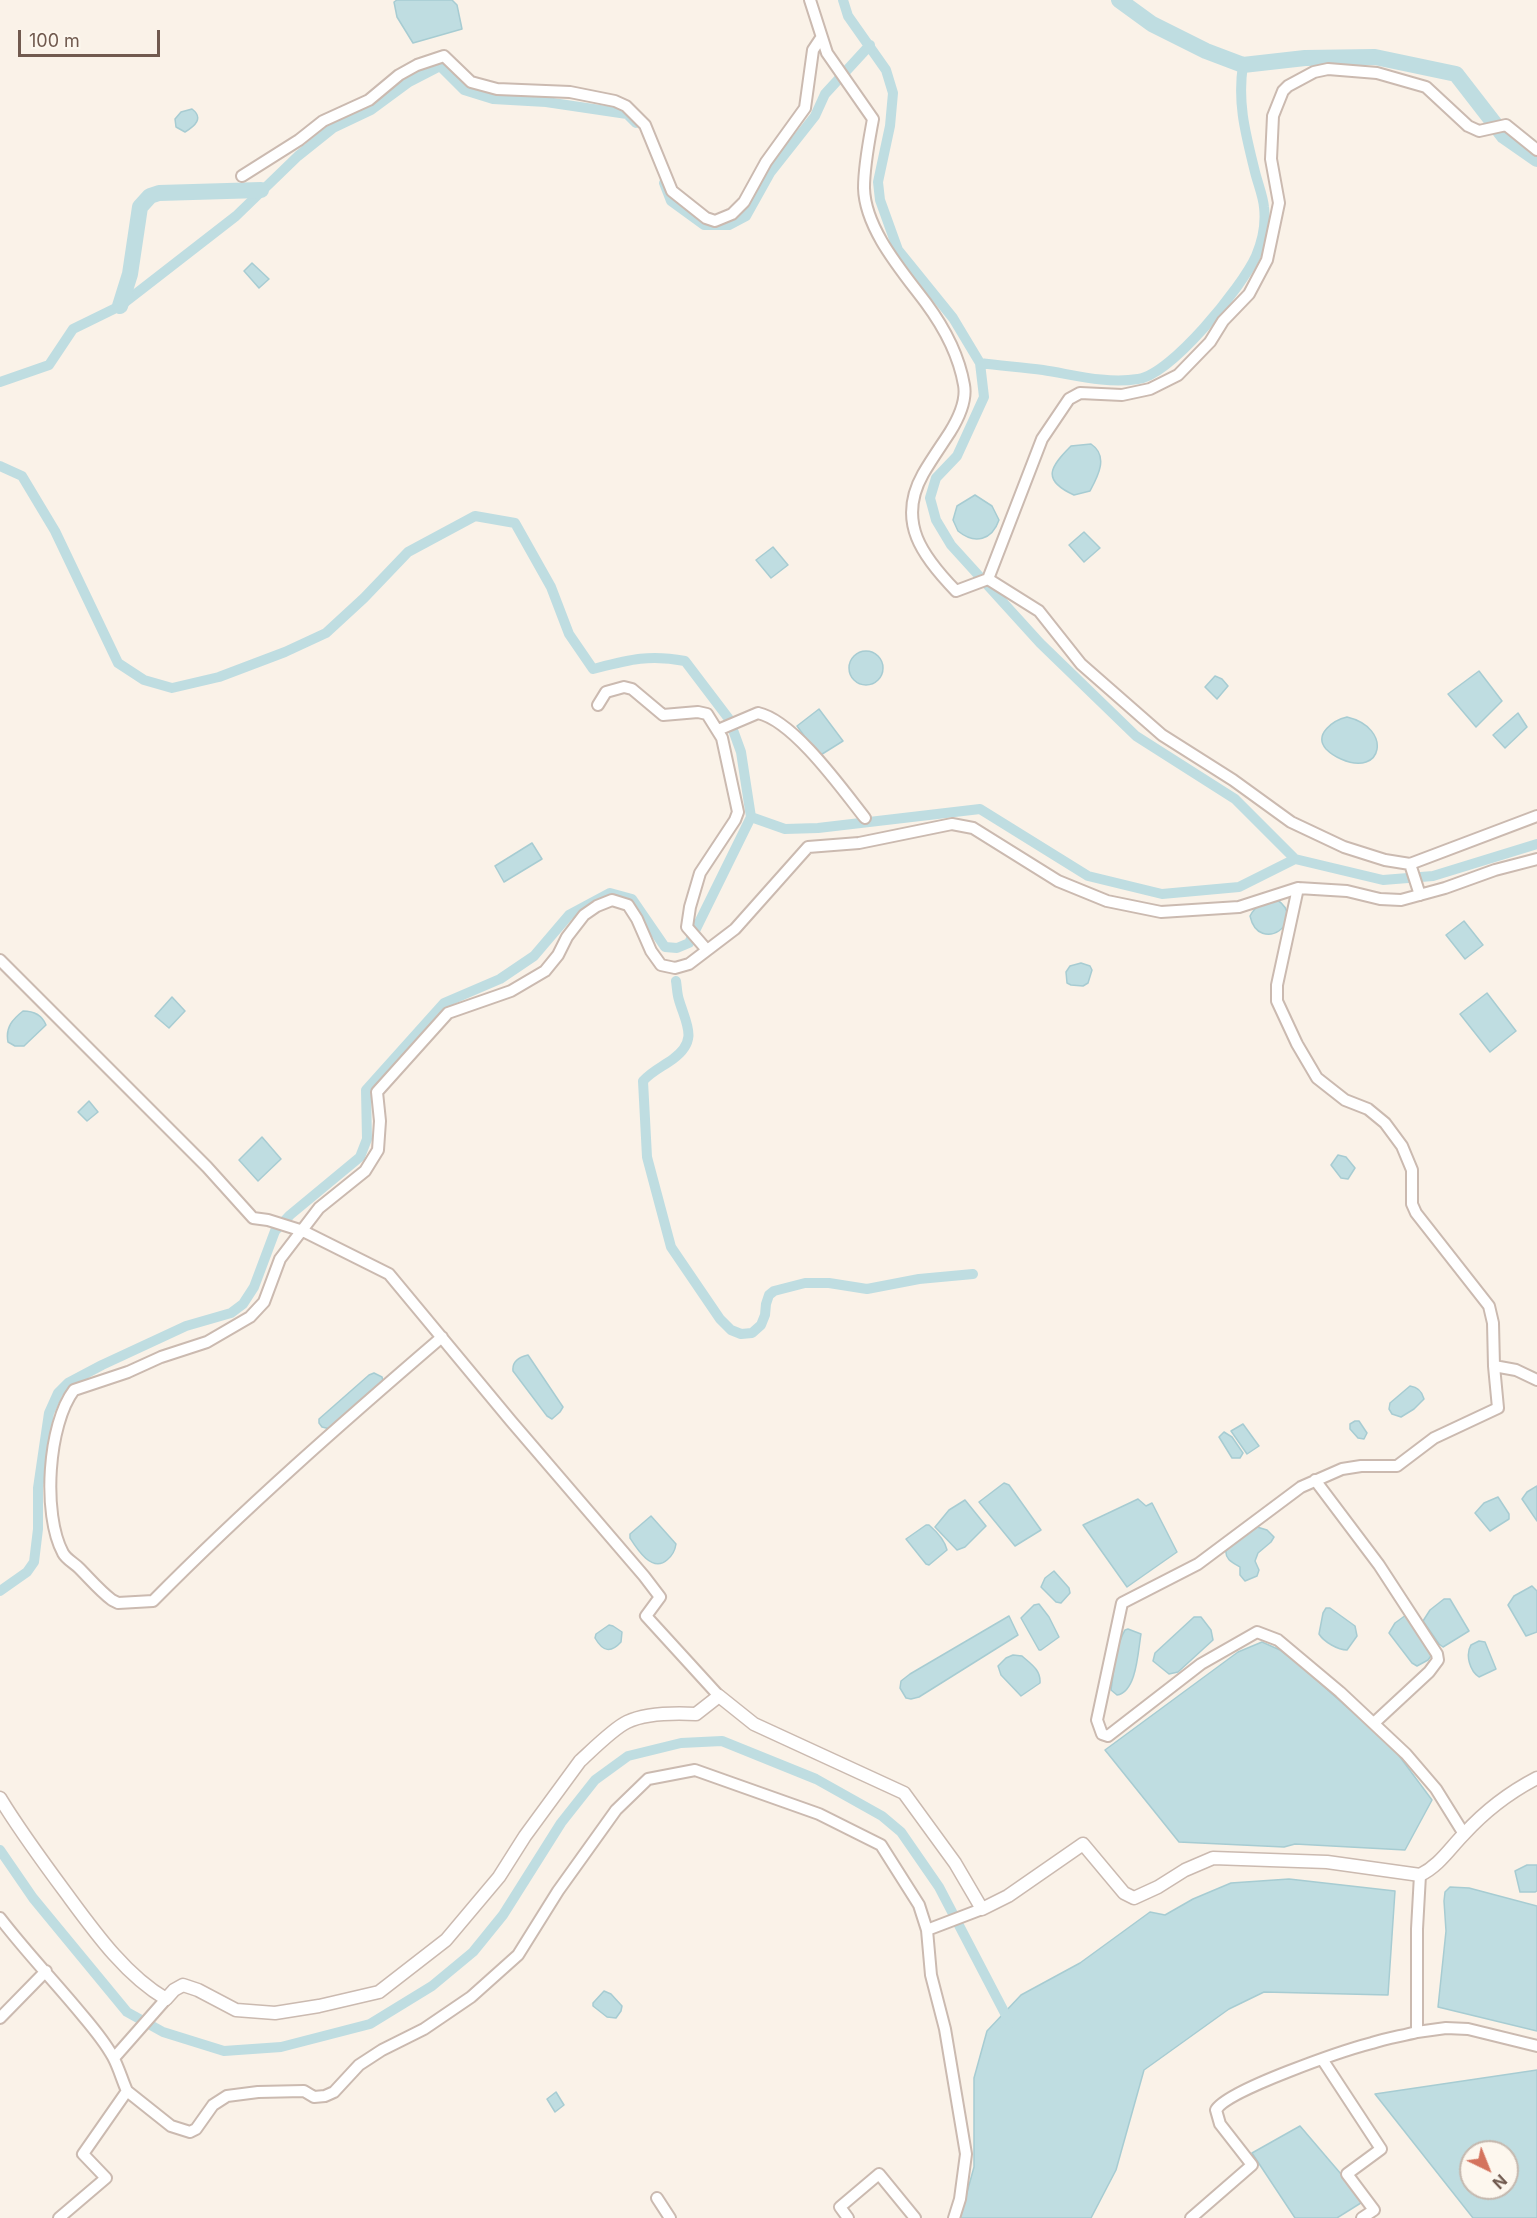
<!DOCTYPE html>
<html>
<head>
<meta charset="utf-8">
<style>
  body { margin:0 }
  #map { position:relative; width:1537px; height:2218px; overflow:hidden; background:#faf2e8; font-family:Inter,sans-serif }
  canvas { display:block }
  .north { position:absolute; left:1459px; top:2140px; width:60px; height:60px; box-sizing:border-box; background:#fdf7ee; border:2px solid #c5b8ae; border-radius:50%; rotate:137deg; font-size:16px; font-weight:700; line-height:24px; text-align:center; color:#715a4f }
  .north::after { content:''; display:block; margin:auto; width:21px; height:27px; background:#d4735d; clip-path:polygon(50% 0,100% 100%,50% 72%,0 100%) }
  .scale { position:absolute; left:18px; top:30px; width:142px; height:27px; box-sizing:border-box; border:3px solid #715a4f; border-top:0; padding-left:8px; font-size:18px; line-height:21px; white-space:nowrap; color:#715a4f; -webkit-text-stroke:4px #fdf7ee; paint-order:stroke }
</style>
</head>
<body>
<div id="map">
<canvas width="1537" height="2218"></canvas>
<div class="north">N</div>
<div class="scale">100 m</div>
</div>
<script>
const g = document.querySelector('canvas').getContext('2d');
g.lineJoin = 'round';
function fill(path, color) {
  g.fillStyle = color;
  g.fill(path, 'evenodd');
}
function stroke(path, color, width, dash) {
  g.strokeStyle = color;
  g.lineWidth = width;
  g.lineCap = dash ? 'butt' : 'round';
  g.setLineDash(dash || []);
  g.stroke(path);
}
const water = new Path2D(`
  M397 0H452L457 5 462 29 413 43 397 17 394 2Z
  M192 109C204 118 195 126 185 132L176 127 175 119 181 112Z
  M252 263 269 279 259 288 244 271Z
  M1091 444C1109 456 1098 476 1090 491L1074 495C1041 480 1050 467 1071 446Z
  M975 495 992 506 999 520C992 540 975 545 958 531L953 520 957 506Z
  M1084 532 1100 548 1084 562 1069 545Z
  M773 547 788 565 771 578 756 560Z
  M849 668a17 17 0 1 1 34 0a17 17 0 1 1-34 0Z
  M1479 671 1502 701 1476 727 1448 694Z
  M1215 676 1222 679 1228 686 1217 699 1205 687Z
  M819 709 843 741 819 756 797 726Z
  M1518 713 1527 727 1505 748 1493 735Z
  M1347 717C1393 728 1383 778 1341 759 1336 757 1330 753 1326 749 1313 734 1334 720 1347 717Z
  M532 843 542 859 504 882 495 866Z
  M1276 899C1310 921 1259 956 1250 916 1256 905 1263 901 1276 899Z
  M1464 921 1483 945 1465 959 1446 935Z
  M1081 963 1090 966 1092 970 1088 983 1083 986 1071 985 1067 983 1066 972 1070 966Z
  M1487 993 1516 1031 1490 1052 1460 1014Z
  M172 997 185 1011 169 1028 155 1016Z
  M23 1011C34 1011 42 1015 46 1025L24 1046H15L8 1042C5 1027 13 1019 23 1011Z
  M89 1101 98 1112 87 1121 78 1112Z
  M262 1137 281 1159 258 1181 239 1160Z
  M1338 1155 1346 1157 1355 1168 1348 1179 1341 1178 1331 1165Z
  M528 1355 563 1407 560 1412 552 1419 547 1416 513 1371C512 1362 519 1357 528 1355Z
  M374 1373 382 1377 383 1381 378 1387 330 1429 322 1427 319 1423V1419L369 1375Z
  M1410 1386C1418 1387 1422 1391 1424 1399L1414 1409 1401 1417 1392 1414 1389 1409 1390 1403Z
  M1355 1421H1359L1367 1433 1364 1439 1358 1438 1350 1429V1424Z
  M1243 1424 1259 1446 1247 1454 1231 1431Z
  M1224 1432 1232 1437 1243 1453 1240 1458H1232L1219 1437Z
  M1004 1483 1009 1485 1041 1530 1015 1546 979 1502Z
  M1537 1486V1521L1522 1499 1527 1492Z
  M1498 1497 1509 1514V1519L1490 1531 1475 1513 1484 1503Z
  M1138 1499 1146 1506 1152 1503 1177 1552 1127 1587 1083 1525Z
  M965 1500 986 1526 965 1547 957 1550 935 1527 949 1510Z
  M651 1516 676 1544C675 1551 672 1556 667 1560 652 1573 637 1549 630 1538V1534Z
  M926 1525H929C936 1531 945 1541 947 1550L929 1565 926 1564 906 1539Z
  M1257 1527 1267 1530 1274 1537 1271 1542 1258 1553 1255 1561 1259 1570 1257 1576 1245 1581 1240 1575V1567C1234 1563 1225 1560 1226 1551L1232 1543Z
  M1054 1571 1069 1588 1070 1593 1061 1603 1056 1602 1041 1587 1045 1578Z
  M1532 1586 1537 1591V1632L1526 1636 1508 1605 1514 1596Z
  M1444 1599H1450L1469 1631 1443 1647 1439 1644 1423 1621 1430 1610Z
  M1039 1604 1049 1617 1059 1637 1041 1650H1039L1021 1618 1034 1605Z
  M1326 1608H1330L1355 1626 1357 1636 1347 1650C1338 1650 1324 1642 1319 1634L1323 1613Z
  M1406 1615 1433 1653 1428 1660 1417 1666 1412 1663 1389 1633 1395 1623Z
  M1009 1616 1018 1635 919 1697 911 1699 906 1698 900 1688 901 1681 910 1674Z
  M1194 1617H1201L1211 1630 1213 1640 1178 1672 1169 1674 1153 1661 1155 1653Z
  M609 1625 613 1626 622 1632 621 1642C611 1653 603 1652 595 1638L596 1634Z
  M1128 1629 1141 1634C1138 1650 1137 1692 1117 1695L1111 1690C1114 1670 1115 1647 1125 1630Z
  M1479 1641 1485 1642 1496 1669 1479 1677C1470 1671 1465 1655 1471 1645Z
  M1262 1642 1280 1650 1303 1668 1394 1749 1432 1800 1405 1850 1295 1844 1284 1847 1179 1842 1105 1750 1238 1652Z
  M1013 1655 1022 1656C1031 1664 1041 1670 1040 1683L1021 1696 1001 1675 998 1666 1006 1658Z
  M1527 1865H1537V1891L1535 1892H1520L1515 1871Z
  M1289 1879 1395 1891 1388 1995 1264 1992 1229 2009 1144 2070 1116 2170 1091 2218H960L974 2167V2078L987 2031 1021 1995 1080 1963 1150 1912 1165 1915 1193 1899 1231 1883Z
  M1450 1887 1469 1888 1537 1906V2031L1438 2007 1446 1931 1444 1901 1445 1892Z
  M604 1991 611 1994 622 2006 621 2011 616 2018 607 2017 593 2006V2003Z
  M1537 2070V2218H1473L1375 2094ZM1471 2152H1507V2188H1471Z
  M556 2092 564 2105 555 2112 547 2099Z
  M1300 2126 1364 2201 1337 2218H1295L1252 2153Z`);
const canal = new Path2D(`
  M843 0 848 16 886 70 893 93 890 126 878 182 880 200 898 250 953 318 980 363C1001 366 1023 367 1043 370 1075 375 1106 384 1138 379 1171 375 1242 287 1256 256 1262 242 1266 224 1264 207 1263 196 1258 184 1255 172 1246 135 1237 104 1243 65
  M664 183 671 201 704 225H729L746 216 770 173 815 116 825 94 870 45
  M980 363 984 397 957 456 936 478 930 498 936 520 951 545 1040 643 1136 736 1235 799 1295 859 1383 880 1433 876 1537 844
  M0 382 49 365 73 329 120 306 142 289 236 216 298 156 333 128 371 110 409 82 440 66 464 90 493 99 546 102 627 114 636 123
  M0 466 22 476 55 531 118 663 144 680 172 688 219 677 285 652 326 633 364 598 408 552 475 516 515 523 551 587 569 634 593 669C628 660 648 654 685 661L729 719 741 752 751 817 689 943 677 948 665 947 632 899 610 893 569 915 534 956 500 979 444 1003 366 1090 367 1139 360 1157 290 1215 275 1231 254 1287 243 1304 231 1313 186 1326 102 1365 68 1383 58 1393 49 1413 38 1488V1529L34 1562 27 1572 0 1591
  M751 817 785 829 818 828 980 809 1088 876 1162 894 1239 887 1295 859
  M676 981C677 987 677 994 679 1000 686 1024 699 1040 673 1059 662 1067 652 1071 643 1081L647 1157 671 1247 720 1319 731 1330 741 1334 752 1333 761 1325 765 1315 766 1304 769 1295 774 1291 805 1283H829L867 1289 919 1279 973 1274
  M0 1850 33 1898 127 2012 163 2032 224 2051 281 2047 370 2024 432 1986 473 1952 503 1915 561 1823 595 1780 628 1756 681 1743 722 1741 816 1779 882 1816 901 1832 939 1887 1010 2023`);
const river = new Path2D(`
  M1119 0 1152 24 1206 51 1243 65 1305 58 1375 57 1456 74 1504 136 1537 159
  M120 306 130 274 140 207 150 196 159 193 261 190`);
const minor = new Path2D(`
  M810 0 827 53 873 119C869 141 864 165 864 188 865 229 902 271 926 303 943 326 959 356 964 385 967 401 958 419 950 432 941 446 931 460 923 474 896 522 923 557 956 591L988 579 1042 439 1069 399 1080 393 1122 395 1150 389 1178 375 1210 342 1223 321 1249 294 1267 260 1279 203 1271 159 1273 116 1283 91 1288 86 1314 72 1328 69 1377 73 1426 87 1468 126 1479 131 1506 125 1537 150
  M242 176 299 140 323 121 369 100 399 75 417 65 444 56 471 82 497 89 570 92 615 101 626 106 645 125 672 191 706 218 715 221 732 214 744 202 766 162 805 108 813 50 821 38
  M988 579 1039 611 1081 664 1162 735 1233 780 1291 822 1344 847 1385 860 1410 864 1537 816
  M598 705 606 692 624 687 632 689 663 715 698 712 707 714 722 738 738 812 735 820 700 873 690 907 687 927 707 950
  M718 730 758 713C794 721 842 789 865 818
  M1410 864 1420 895
  M1298 888 1277 985V1001L1297 1044 1317 1078 1345 1100 1368 1109 1385 1123 1402 1146 1412 1170V1204L1416 1213 1489 1306 1493 1323 1494 1366 1498 1408 1434 1438 1397 1466H1361L1342 1469 1301 1487 1198 1564 1122 1603 1097 1720 1102 1734 1108 1736 1201 1664 1257 1632 1278 1640 1340 1692 1406 1754 1436 1789 1464 1834
  M0 960 207 1167 253 1218 268 1220 303 1231 389 1274 511 1421 644 1576 660 1597 646 1616 719 1696
  M442 1337C343 1422 245 1508 153 1601L118 1603 112 1600C100 1591 90 1579 79 1568 74 1563 66 1559 63 1553 42 1514 48 1424 74 1390L128 1372 161 1357 207 1342 250 1317 264 1302 280 1259 319 1208 365 1171 378 1150 380 1121 377 1092 448 1013 511 991 545 971 558 955 567 937 584 915 597 906 612 900 628 905 637 919 651 951 661 965 675 968 689 964 735 929 808 847 859 843 952 824 973 828 1058 881 1107 901 1161 912 1239 907 1298 888 1347 891 1380 899 1401 900 1445 888 1495 870 1537 859
  M1494 1366 1516 1370 1537 1380
  M1315 1480 1379 1565 1437 1654 1438 1660 1429 1672 1374 1723
  M1420 1875 1417 1929V2032L1446 2028 1468 2029 1537 2046
  M0 1918C26 1952 56 1983 83 2016 94 2029 105 2042 113 2057 119 2068 122 2080 127 2091
  M927 1930 982 1909
  M0 2018 46 1971
  M114 2058 166 1999
  M1322 2059 1381 2149 1347 2174 1374 2210 1362 2218
  M657 2198 670 2218
  M59 2218 106 2178 83 2154 127 2091 171 2126 190 2132 196 2129 213 2105 227 2096 258 2092 304 2091 314 2097 325 2096 334 2092 359 2065 382 2050 424 2029 471 1997 518 1955 558 1891 616 1810 648 1779 695 1770 819 1814 881 1845 919 1905 927 1930 931 1975 945 2029 966 2154 960 2199 954 2218
  M848 2218 840 2207 879 2174 915 2218
  M1191 2218 1252 2165 1220 2124 1216 2110C1227 2090 1345 2050 1372 2043 1387 2038 1402 2036 1417 2032`);
const tertiary = new Path2D(`
  M0 1798C20 1831 43 1862 66 1893 94 1931 125 1975 166 1999L174 1990 183 1985 198 1990 236 2010 275 2013 319 2006 379 1992 446 1940 499 1877 525 1836 580 1761C591 1751 614 1728 627 1722 646 1713 676 1713 696 1714L719 1696 754 1724 904 1793 955 1863 982 1909 1008 1896 1083 1844 1124 1893 1134 1898 1158 1887 1185 1870 1213 1858 1327 1862 1420 1875C1439 1866 1450 1848 1464 1834 1485 1811 1510 1792 1537 1778`);
fill(water, '#bfdde1');
stroke(water, '#a7ccd2', 1.5);
stroke(canal, '#bfdde1', 10);
stroke(river, '#bfdde1', 16);
stroke(minor, '#cbbab0', 14);
stroke(tertiary, '#cbbab0', 15);
stroke(minor, '#fff', 10);
stroke(tertiary, '#fff', 12);
</script>
</body>
</html>
